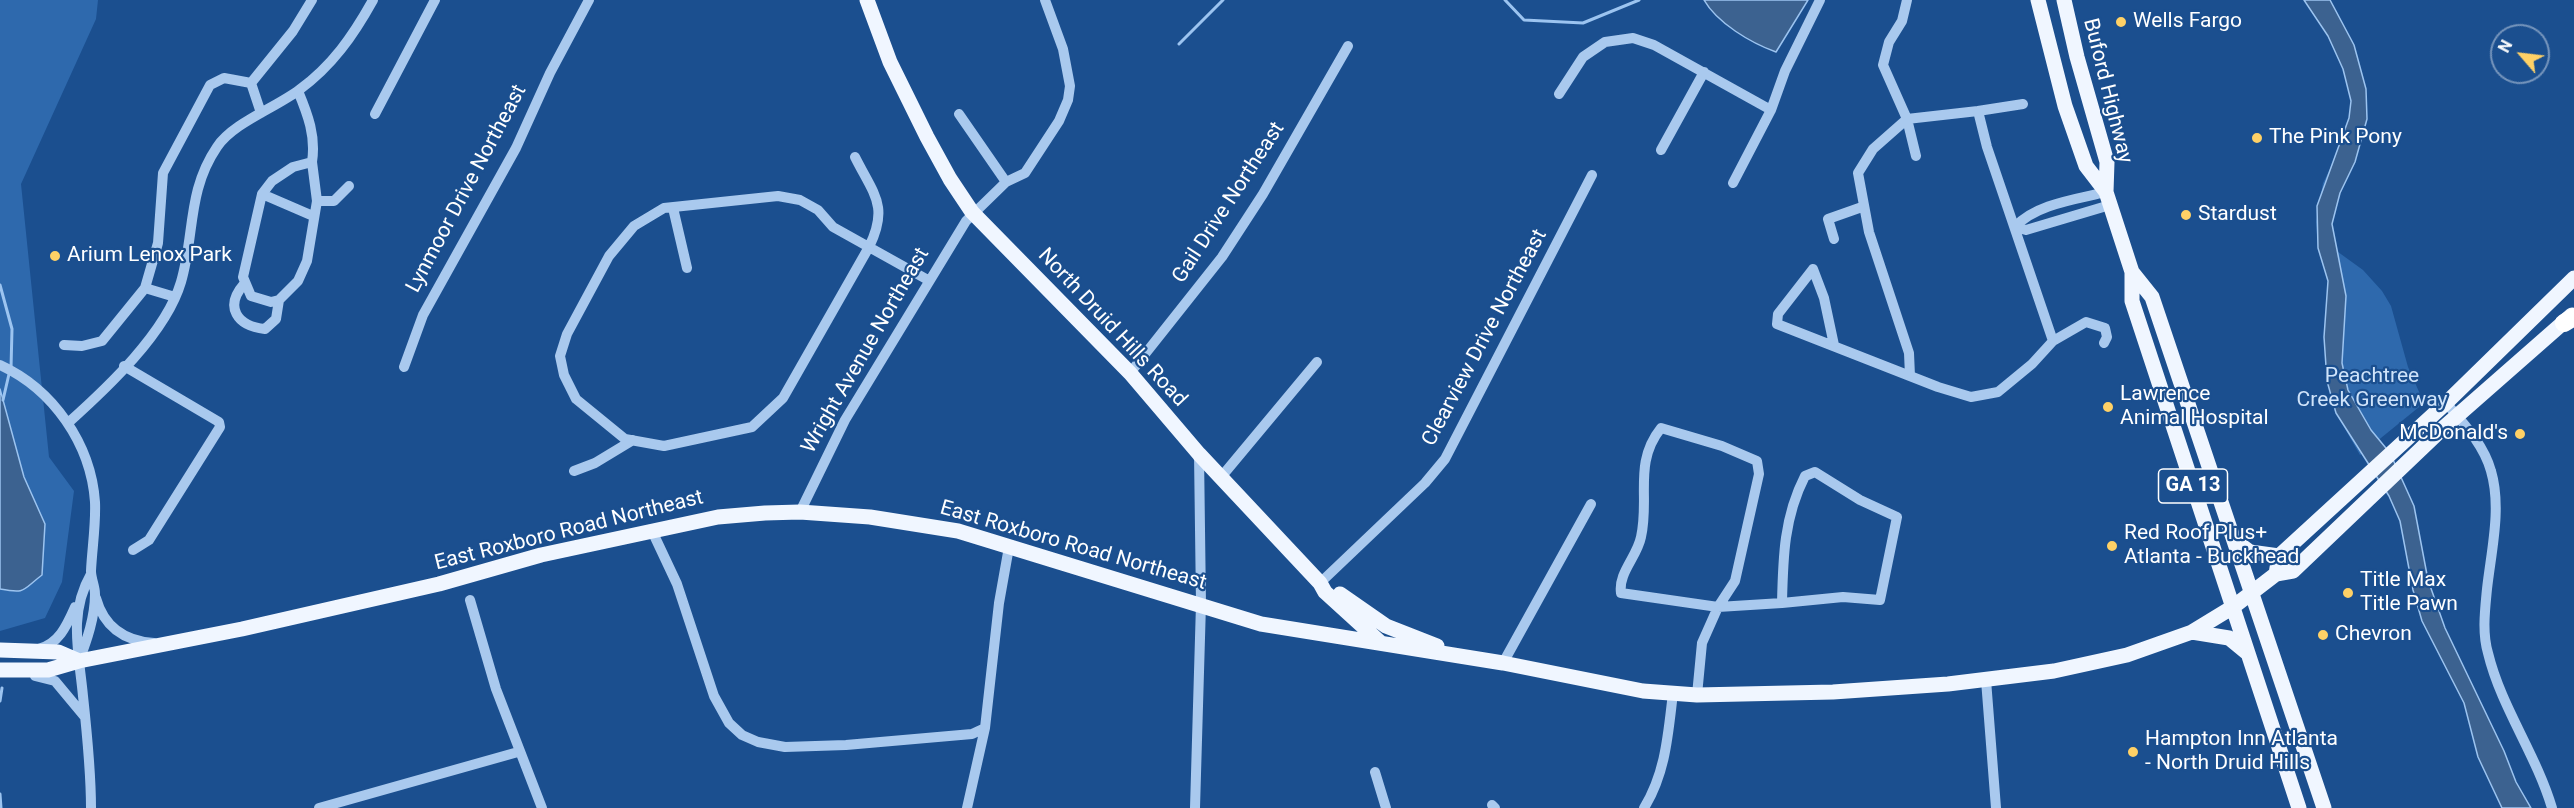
<!DOCTYPE html>
<html>
<head>
<meta charset="utf-8">
<style>
  body { margin:0 }
  #map { position:relative; width:2574px; height:808px; overflow:hidden; background:#1b4f8f; font-family:Roboto,sans-serif }
  canvas { display:block }
  .north { position:absolute; left:2490px; top:24px; width:60px; height:60px; box-sizing:border-box; background:#1b4f8f; border:2px solid #7695bc; border-radius:50%; rotate:298deg; font-size:16px; font-weight:700; line-height:24px; text-align:center; color:#fff }
  .north::after { content:''; display:block; margin:auto; width:21px; height:27px; background:#ffd166; clip-path:polygon(50% 0,100% 100%,50% 72%,0 100%) }
</style>
</head>
<body>
<div id="map">
<canvas width="2574" height="808"></canvas>
<div class="north">N</div>
</div>
<script>
const g = document.querySelector('canvas').getContext('2d');
g.lineJoin = 'round';
function fill(path, color) {
  g.fillStyle = color;
  g.fill(path, 'evenodd');
}
function stroke(path, color, width, dash) {
  g.strokeStyle = color;
  g.lineWidth = width;
  g.lineCap = dash ? 'butt' : 'round';
  g.setLineDash(dash || []);
  g.stroke(path);
}
function drawText(font, color, halo, rows, align = 'center') {
  g.font = font + ' Roboto,sans-serif';
  g.lineWidth = 4.5;
  g.setLineDash([]);
  g.textBaseline = 'middle';
  g.strokeStyle = halo;
  g.fillStyle = color;
  for (const [text, x, y, turn = 0] of rows) {
    g.save();
    g.translate(x, y);
    g.rotate((+turn || 0) * Math.PI / 180);
    g.textAlign = isNaN(turn) ? turn : align;
    if (halo) g.strokeText(text, 0, 0);
    g.fillText(text, 0, 0);
    g.restore();
  }
}
const green = new Path2D(`
  M0 0H98L96 19 21 184 49 457 74 491 62 582 45 618 0 631Z
  M2304 0H2321L2358 103 2327 244 2363 270 2382 291 2391 306 2408 367 2424 403 2360 455 2336 413 2327 381 2324 337 2328 281 2318 248 2316 222 2323 183 2337 155 2350 118 2351 101 2343 69 2328 36Z`);
const water = new Path2D(`
  M1704 0H1808L1776 52C1751 43 1717 23 1704 0Z
  M2304 0H2330L2354 45 2366 89 2367 119 2355 162 2340 193 2332 224 2346 296 2342 363 2348 390 2371 430 2390 453 2414 506 2428 580 2445 628 2504 751 2516 782 2531 808H2502L2478 757 2464 703 2422 621 2413 590 2400 521 2389 496 2336 413 2327 381 2324 337 2328 281 2318 248 2317 206 2349 118 2351 101 2343 69 2328 36Z
  M0 389 24 477 45 524 42 575C22 590 27 594 0 589Z`);
const stream = new Path2D(`
  M1505 0 1524 20 1583 23 1639 0
  M1179 44 1223 0
  M0 285 12 329 11 368
  M3 400 9 374
  M0 701 2 688
  M0 794 1 808`);
const minor = new Path2D(`
  M1907 0 1902 21 1889 42 1883 65 1907 119 1916 156
  M1559 94 1583 57 1605 42 1633 38 1654 45 1771 110 1785 71 1820 0
  M1978 111 2023 104
  M261 113 251 83 293 31 312 0
  M375 114 435 0
  M959 114 1006 182
  M1661 150 1704 72
  M855 157C874 195 889 206 869 247L783 398 752 427 664 446 625 439 576 399 564 375 560 356 567 334 609 256 634 226 664 208 778 196 800 200 818 210 833 227 928 280
  M1733 183 1771 110
  M262 194 313 216
  M317 201H334L349 186
  M673 208 687 268
  M2015 227C2035 204 2078 199 2106 192
  M2015 227 2026 230 2110 205
  M1834 239 1828 219 1862 207
  M1813 269 1778 314 1777 324 1938 387 1971 397 1998 392 2032 364 2053 341 1987 147 1978 111 1907 119 1873 149 1858 173 1869 232 1909 353 1910 376
  M1813 269 1824 298 1834 345
  M244 284C224 307 237 326 265 329L276 319 279 300 298 281 307 261 317 201 312 162
  M145 288 175 297
  M279 300 271 302 251 296 243 277 262 194 272 181 293 167 312 162C316 136 308 115 298 91
  M2053 341 2086 322 2105 328 2107 337 2104 343
  M64 345 82 346 102 341 145 288 158 243 163 173 210 85 224 78 251 83
  M0 365C53 389 91 444 95 502 96 525 92 549 91 571 91 579 95 586 95 594 95 617 87 640 79 661
  M124 366 219 422 220 427 149 540 133 550
  M404 367 423 315 516 148 550 73 589 0
  M1130 373 1222 257 1263 194 1348 46
  M2446 403C2464 424 2484 445 2491 471 2502 508 2491 552 2487 589 2485 610 2482 633 2488 653 2501 707 2536 754 2552 808
  M68 423C107 388 166 333 181 282 195 234 187 191 217 147 233 123 275 108 299 90 332 66 353 36 373 0
  M1661 428 1722 446 1757 461 1759 474 1735 581 1718 607 1621 593C1618 573 1637 557 1641 537 1650 498 1633 463 1661 428Z
  M574 471 595 463 633 440
  M1815 472 1860 500 1897 517 1880 600 1843 597 1782 603C1783 557 1784 517 1805 476Z
  M1222 476 1317 362
  M800 512 845 420 966 221 1006 182 1025 173 1059 121 1068 100 1070 86 1063 49 1045 0
  M653 533 677 584 714 696 729 723 742 735 758 742 785 747 846 745 972 734 985 728
  M1320 583 1425 483 1445 459 1592 175
  M96 598C104 627 124 641 154 643
  M470 600 496 689 542 808
  M38 649C59 644 67 625 75 607
  M1503 663 1591 504
  M35 676 55 681 85 717
  M1986 680 1996 808
  M1697 695 1702 643 1718 607 1782 603
  M1375 772 1386 808
  M1492 805 1495 808
  M91 808C91 771 87 733 83 696 79 653 68 614 91 574
  M319 808 518 752
  M967 808 985 728 999 603 1009 547
  M1195 808 1201 604 1199 454
  M1644 808C1666 772 1668 734 1673 693`);
const major = new Path2D(`
  M867 0 890 62 927 137 950 179 972 212 1130 373 1199 454 1320 583 1325 592 1381 643
  M2038 0 2065 106 2086 166 2106 192
  M2064 0 2077 57 2107 162 2106 192 2132 272V301L2299 808
  M2132 272 2152 297 2324 808
  M2234 540 2250 552 2279 556
  M2276 574 2279 556 2446 403 2574 278
  M1340 594 1386 626 1437 646
  M2192 632 2229 638 2246 652
  M0 650 58 652 79 661
  M0 670H48L79 661 242 629 439 584 541 555 718 517 765 513 800 512 870 517 958 531 1261 624 1503 663 1643 691 1697 695 1833 692 1948 684 2054 671 2127 655 2192 632 2233 607 2276 574 2293 571 2441 430 2572 315`);
const highway = new Path2D(`
  M2564 323 2574 317`);
const markers = [
  [2121,22,6,"#ffd166"],
  [2257,138,6,"#ffd166"],
  [2186,215,6,"#ffd166"],
  [55,256,6,"#ffd166"],
  [2108,407,6,"#ffd166"],
  [2520,434,6,"#ffd166"],
  [2112,546,6,"#ffd166"],
  [2348,593,6,"#ffd166"],
  [2323,635,6,"#ffd166"],
  [2133,752,6,"#ffd166"]
];
const shields = [
  [2193,486,69]
];
const shieldNames = [
  ["GA 13",2193,486]
];
const poiNames = [
  ["Wells Fargo",2133,22],
  ["The Pink Pony",2269,138],
  ["Stardust",2198,215],
  ["Arium Lenox Park",67,256],
  ["Lawrence",2120,395],
  ["Animal Hospital",2120,419],
  ["McDonald's",2508,434,"right"],
  ["Red Roof Plus+",2124,534],
  ["Atlanta - Buckhead",2124,558],
  ["Title Max",2360,581],
  ["Title Pawn",2360,605],
  ["Chevron",2335,635],
  ["Hampton Inn Atlanta",2145,740],
  ["- North Druid Hills",2145,764]
];
const streetNames = [
  ["Buford Highway",2107,91,76],
  ["Lynmoor Drive Northeast",467,189,-62],
  ["Gail Drive Northeast",1229,203,-57],
  ["North Druid Hills Road",1112,328,47],
  ["Clearview Drive Northeast",1485,338,-62],
  ["Wright Avenue Northeast",866,351,-60],
  ["East Roxboro Road Northeast",569,531,-14],
  ["East Roxboro Road Northeast",1073,546,16]
];
const parkNames = [
  ["Peachtree",2372,377],
  ["Creek Greenway",2372,401]
];
fill(green, '#2e69ad');
fill(water, '#3c6290');
stroke(water, '#9cc4f0', 1.5);
stroke(stream, '#9cc4f0', 3);
stroke(minor, '#a9c9ee', 10);
stroke(major, '#f0f6ff', 15);
stroke(highway, '#fff', 18);
for (const [x, y, r, color] of markers) {
  const dot = new Path2D();
  dot.arc(x, y, r, 0, 2 * Math.PI);
  g.fillStyle = color;
  g.fill(dot);
  stroke(dot, '#1b4f8f', 2);
}
for (const [x, y, w] of shields) {
  const box = new Path2D();
  box.roundRect(x - w / 2, y - 17, w, 34, 4.5);
  g.fillStyle = '#1b4f8f';
  g.fill(box);
  stroke(box, '#fff', 1.5);
}
drawText('bold 20px', '#fff', null, shieldNames);
drawText('21px', '#fff', '#1b4f8f', poiNames, 'left');
drawText('21px', '#fff', '#1b4f8f', streetNames);
drawText('21px', '#cfe3fa', '#1b4f8f', parkNames);
</script>
</body>
</html>
